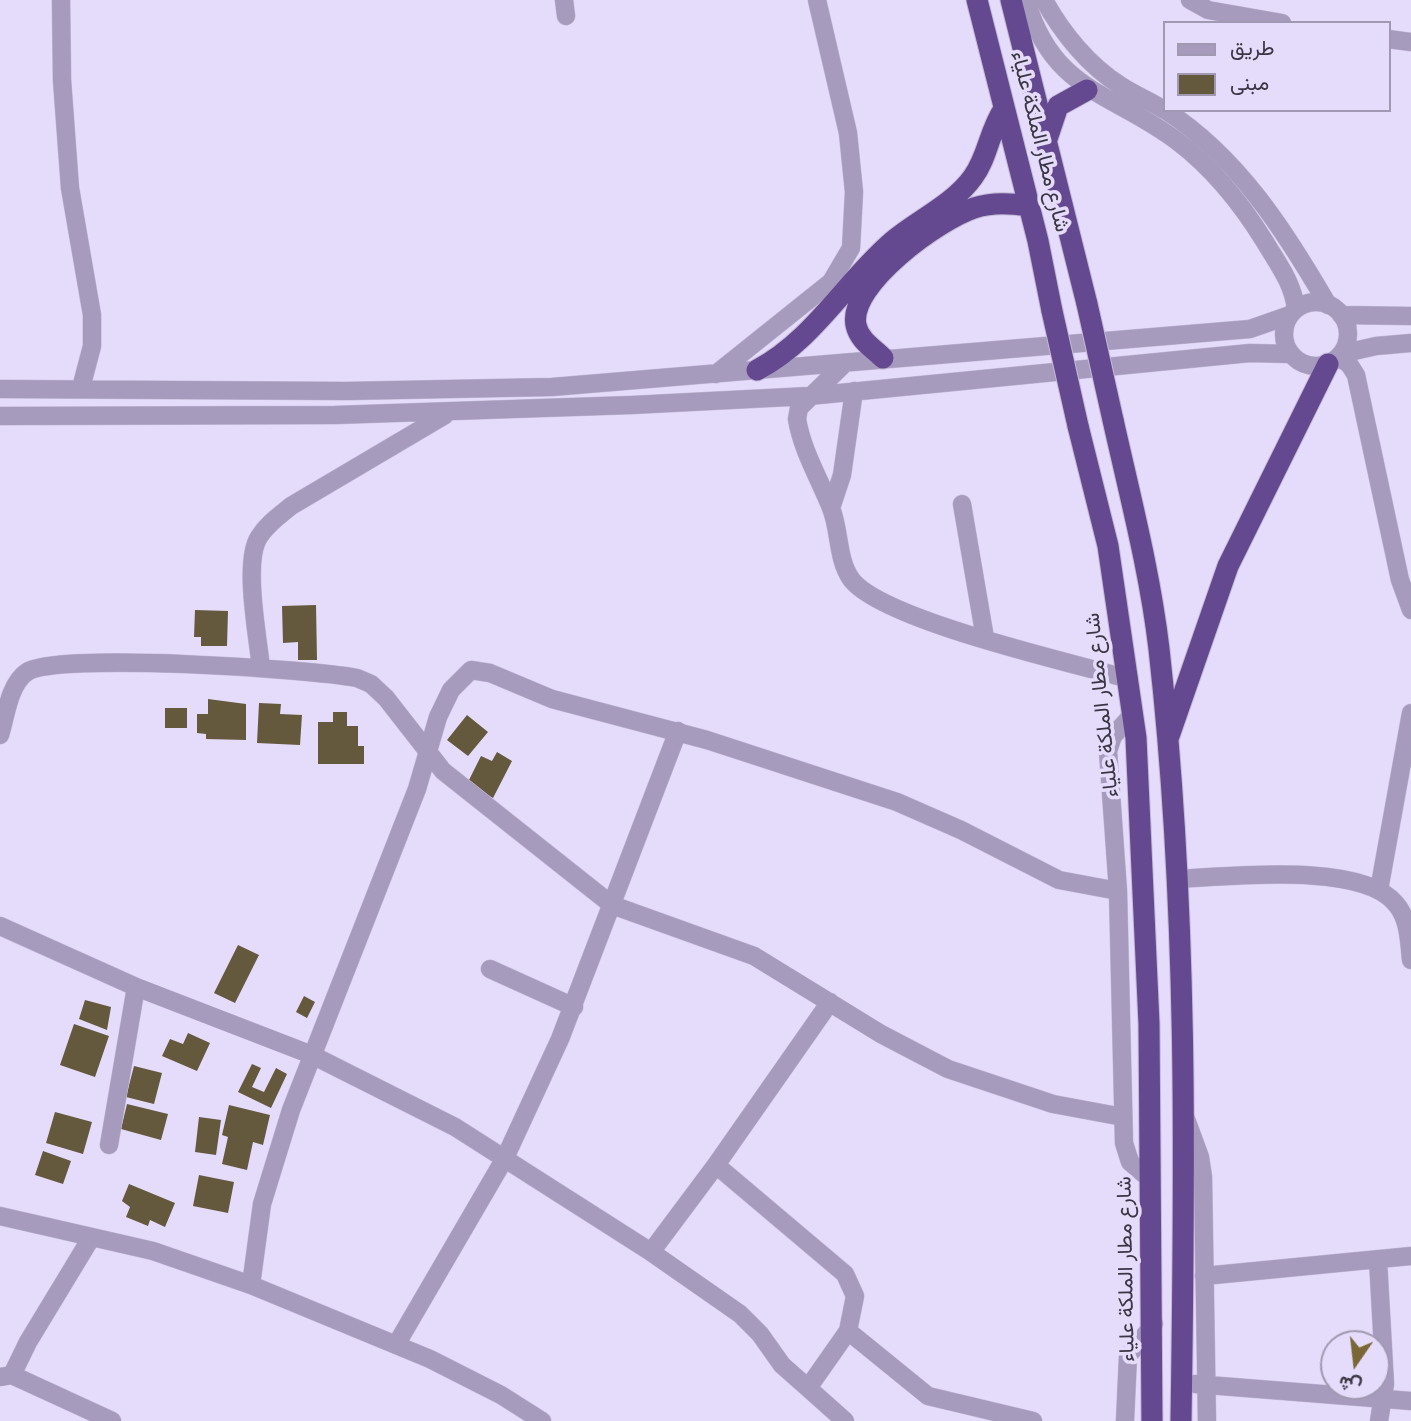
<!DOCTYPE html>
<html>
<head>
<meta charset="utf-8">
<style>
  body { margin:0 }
  #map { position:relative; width:1411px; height:1421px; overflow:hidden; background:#e5dbfb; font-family:Overpass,Vazirmatn,sans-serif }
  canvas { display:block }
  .legend { position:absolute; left:1163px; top:21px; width:228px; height:91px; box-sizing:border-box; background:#e5dbfb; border:2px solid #a199b1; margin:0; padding:9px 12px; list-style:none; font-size:21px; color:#3a3643 }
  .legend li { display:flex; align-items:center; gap:14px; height:35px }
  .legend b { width:35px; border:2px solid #a199b1 }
  .north { position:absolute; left:1320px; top:1330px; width:70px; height:70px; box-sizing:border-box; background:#e5dbfb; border:2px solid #a199b1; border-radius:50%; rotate:194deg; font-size:19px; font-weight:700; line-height:28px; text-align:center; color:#3a3643 }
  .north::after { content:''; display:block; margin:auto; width:24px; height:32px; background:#796735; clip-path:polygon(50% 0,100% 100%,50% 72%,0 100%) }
</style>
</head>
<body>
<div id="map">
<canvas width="1411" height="1421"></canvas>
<ul class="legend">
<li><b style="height:9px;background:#a69bbd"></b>طريق</li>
<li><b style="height:19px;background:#64593c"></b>مبنى</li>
</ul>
<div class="north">ش</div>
</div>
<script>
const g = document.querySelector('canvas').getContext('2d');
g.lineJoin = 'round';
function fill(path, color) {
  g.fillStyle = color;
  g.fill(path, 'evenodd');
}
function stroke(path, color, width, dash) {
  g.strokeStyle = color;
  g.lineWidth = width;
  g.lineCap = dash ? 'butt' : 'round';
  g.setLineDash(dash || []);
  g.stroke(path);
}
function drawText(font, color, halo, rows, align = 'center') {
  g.font = font + ' Overpass,Vazirmatn,sans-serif';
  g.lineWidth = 7;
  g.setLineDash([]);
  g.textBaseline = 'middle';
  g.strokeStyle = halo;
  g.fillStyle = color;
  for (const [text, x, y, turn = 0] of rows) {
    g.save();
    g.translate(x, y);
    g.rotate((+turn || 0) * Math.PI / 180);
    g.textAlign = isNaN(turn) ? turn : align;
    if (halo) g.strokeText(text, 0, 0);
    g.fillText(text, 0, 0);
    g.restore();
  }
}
const building = new Path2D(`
  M316 605 317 660H298V642L283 643 282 606Z
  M195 610 228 611 227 646H201V637H194Z
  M208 699 246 704V740L206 739V734L197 733V714H208Z
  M259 703 281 704 280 714 302 715 300 745 257 743Z
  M165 708H187V728H165Z
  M333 712H347V726H358V746H364V764H318V722H333Z
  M467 715 488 732 468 756 447 740Z
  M497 752 512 761 493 798 467 784 481 756 492 761Z
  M238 945 259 955 235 1003 214 993Z
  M304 996 315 1002 307 1018 296 1012Z
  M85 1000 111 1007 107 1030 79 1019Z
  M74 1024 109 1036 95 1077 60 1065Z
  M188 1033 210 1043 197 1071 162 1056 170 1039 183 1044Z
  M252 1064 261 1068 252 1087 264 1092 276 1068 287 1074 271 1108 238 1092Z
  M134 1066 162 1073 154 1104 126 1097Z
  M127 1104 168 1114 161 1140 121 1129Z
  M229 1105 270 1115 263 1145 253 1142 247 1170 222 1164 228 1137 222 1135Z
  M55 1112 92 1122 83 1154 46 1143Z
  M199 1117 221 1120 216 1155 195 1152Z
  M43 1151 71 1161 63 1184 35 1175Z
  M199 1175 234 1182 228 1213 193 1206Z
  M129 1184 175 1203 165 1227 150 1220 148 1226 126 1217 130 1207 122 1201Z`);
const minor = new Path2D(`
  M61 0 62 80 70 188 92 315V346L81 388
  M564 0 566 16
  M1026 0C1053 92 1112 92 1177 141 1214 169 1241 203 1265 242 1278 264 1293 283 1296 309
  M1044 0C1062 33 1089 66 1121 86 1135 95 1150 101 1164 110
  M1190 0 1208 10 1282 23
  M1388 39 1411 42
  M1165 110C1238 157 1285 231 1328 305
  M1284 334a32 32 0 1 1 64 0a32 32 0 1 1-64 0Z
  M1341 315 1411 316
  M1341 354 1376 346 1411 343
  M1338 357 1349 364 1356 375 1400 580 1411 610
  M845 363 799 408 797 419C802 450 819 478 831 508 840 530 837 559 851 579 881 620 1073 663 1129 679
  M716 374 831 282 851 248 854 192 848 133 817 0
  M0 389 346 391 552 387 1250 329 1290 315
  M0 416 335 415 632 405 809 396 1250 353 1290 354
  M962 504 985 638
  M831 508 842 475 854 391
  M261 668C258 637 243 562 259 537 267 524 279 516 291 506L445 415
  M1133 714 1113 736 1108 751 1118 891 1124 1143 1130 1162 1151 1180
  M0 735C6 716 9 684 27 672 56 652 312 669 357 678L371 684 386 698 443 771 612 905 754 956 881 1034 948 1069 1053 1104 1123 1117
  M1176 879C1227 877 1362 861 1396 904 1409 919 1409 941 1411 960
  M1379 890 1411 713
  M0 926 136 987 312 1055 455 1127 651 1252 740 1314 760 1334 782 1365 808 1388 848 1331 928 1396 1033 1421
  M490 969 574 1007
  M1186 1119 1200 1157 1203 1177 1207 1421
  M109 1145 136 987
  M716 1165 845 1274 855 1296 848 1331
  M0 1216 153 1251 251 1285 430 1359 501 1395 542 1421
  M651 1252 716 1165 830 1002
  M1378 1260 1385 1384 1379 1421
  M1204 1276 1411 1256
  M251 1285 262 1204 291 1110 417 789 438 717 451 690 471 670 490 673 552 699 707 740 897 802 961 830 1059 880 1118 891
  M396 1345 505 1158 560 1039 678 731
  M12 1375 112 1421
  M0 1377 12 1375 28 1342 91 1238
  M1195 1384 1411 1401
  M808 1388 845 1421
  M1125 1421 1128 1356 1154 1324`);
const highway = new Path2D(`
  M977 0 1038 241 1052 311
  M1011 0 1087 304
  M1046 142 1058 106 1087 90
  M883 358C873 348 859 340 856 325 848 284 940 219 974 208 992 202 1010 203 1028 206
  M757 370C814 340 845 282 893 241 918 220 954 204 973 177 988 157 989 131 1004 109
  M1113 420C1130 496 1150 572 1159 649 1188 905 1185 1164 1181 1421
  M1078 426 1108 546 1136 738 1149 1024 1152 1421
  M1169 736 1228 566 1328 364`);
const highwayBridge = new Path2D(`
  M1087 304 1113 420
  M1052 311 1078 426`);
const streetNames = [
  ["شارع مطار الملكة علياء",1038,142,76],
  ["شارع مطار الملكة علياء",1104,705,-96],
  ["شارع مطار الملكة علياء",1128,1269,-91]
];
fill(building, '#64593c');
stroke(minor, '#c3bad6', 19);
stroke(highway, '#c3bad6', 23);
stroke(minor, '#a69bbd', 18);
stroke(highway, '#654990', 21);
stroke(highwayBridge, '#c3bad6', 23, []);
stroke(highwayBridge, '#654990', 21);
drawText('21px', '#3a3643', '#e5dbfb', streetNames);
</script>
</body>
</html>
